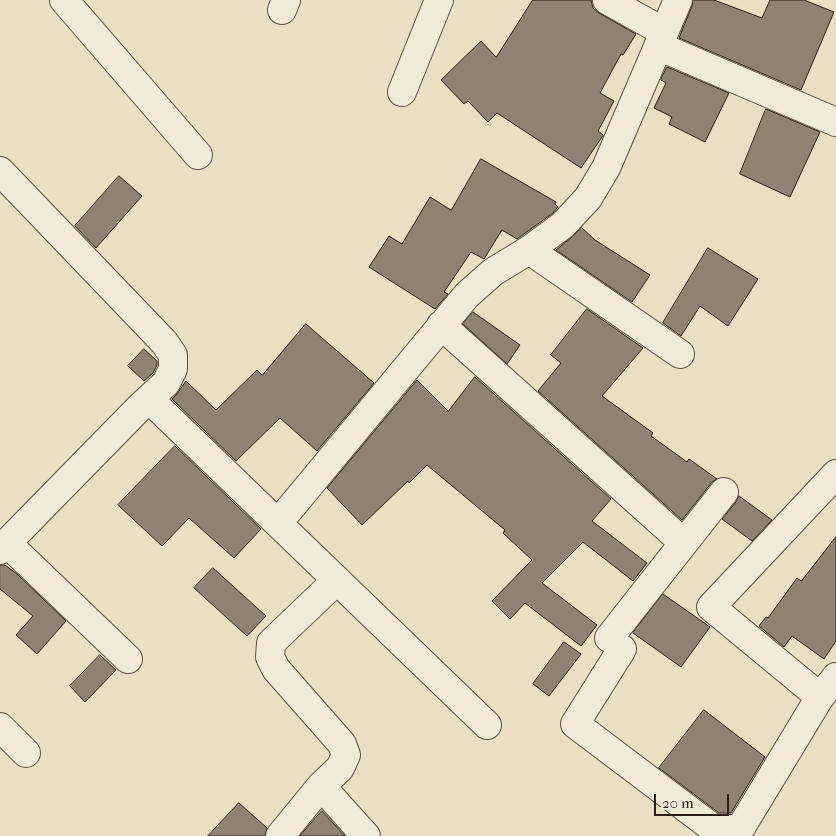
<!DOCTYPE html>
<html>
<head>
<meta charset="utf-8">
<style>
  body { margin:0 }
  #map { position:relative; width:836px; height:836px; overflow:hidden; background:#eadec3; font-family:"IM FELL French Canon",serif }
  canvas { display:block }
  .scale { position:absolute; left:654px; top:794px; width:75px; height:22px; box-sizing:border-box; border:2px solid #2d1f17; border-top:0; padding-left:6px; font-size:15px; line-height:18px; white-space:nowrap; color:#2d1f17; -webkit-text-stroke:4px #f1ead8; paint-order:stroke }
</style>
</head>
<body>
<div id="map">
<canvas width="836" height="836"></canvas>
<div class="scale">20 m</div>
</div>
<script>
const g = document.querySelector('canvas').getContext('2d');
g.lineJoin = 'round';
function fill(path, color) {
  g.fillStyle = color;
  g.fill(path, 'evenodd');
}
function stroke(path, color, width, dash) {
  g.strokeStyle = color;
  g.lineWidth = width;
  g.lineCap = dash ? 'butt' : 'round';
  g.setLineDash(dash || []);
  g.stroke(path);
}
const building = new Path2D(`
  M533 0H591L593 8 599 13 636 34 623 55 621 54 600 93 614 101 598 131 603 135 602 137 581 168 497 113 488 122 468 101 464 104 441 80 481 41 496 57Z
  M693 0H714L762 18 770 0H804L834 12 801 90 679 38 692 6Z
  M667 67 729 93 705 142 669 124 672 117 654 108 666 83 661 80Z
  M766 109 820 132 790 197 740 174Z
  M481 159 556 202 555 204 558 207 553 213 517 239 502 230 484 259 471 252 444 292 448 294 435 309 369 267 389 236 402 244 430 197 451 210Z
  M119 176 142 196 96 248 75 226Z
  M582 228 595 240 650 275 632 302 556 250 572 237Z
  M708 248 758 279 728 326 700 306 681 336 663 323Z
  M587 309 643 348 602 396 653 433 651 436 687 462 689 459 717 479 712 482 682 520 538 391 561 363 551 355Z
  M473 312 520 345 507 364 463 324Z
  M306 324 374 383 317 451 280 418 236 461 172 399 177 394 186 381 216 410 257 370 262 375Z
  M144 349 157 361V365L153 373 144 381 128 366Z
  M475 377 611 499 592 521 647 563 633 581 583 542 542 583 597 625 581 646 525 603 510 619 492 601 532 560 503 533 505 530 427 465 409 483 408 481 362 525 327 488 417 380 448 411Z
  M175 446 261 529 234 558 189 518 162 546 118 505Z
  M739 496 772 520 752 541 722 519 736 502Z
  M836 537V641L824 659 792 636 784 647 759 626 766 617 768 618 797 578 801 581Z
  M0 565H5L17 574 66 621 37 654 16 635 33 616 0 589Z
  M213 568 266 616 247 636 194 588Z
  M663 594 710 627 681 667 633 633Z
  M564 642 581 654 549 696 533 684Z
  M100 655 116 670 85 702 70 686Z
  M704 710 765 757 731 813H719L659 768Z
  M239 803 267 828 265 836H208Z
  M322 811 345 836H300Z`);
const minor = new Path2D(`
  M64 0 198 155
  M607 0 664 32
  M282 10 286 0
  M658 46 836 122
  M402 92 439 0
  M0 171 164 342 173 355V369L166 383 140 407 0 550
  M529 250 680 354
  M441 325 684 543
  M149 399 487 725
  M836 474 711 607 820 697 836 677
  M278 523 467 295 493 272 529 250 563 225 588 198 606 168 678 0
  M7 543 128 659
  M609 638 724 492
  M622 649 575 724 714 829H740L820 697
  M0 727 26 753
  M321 786 366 836
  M280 836 321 786 340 768 346 755 342 744 276 669 270 657 271 643 337 580`);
fill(building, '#8f8270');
stroke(building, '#2d1f17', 1);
stroke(minor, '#5c4f42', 30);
stroke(minor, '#f1ead8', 28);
</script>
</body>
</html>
